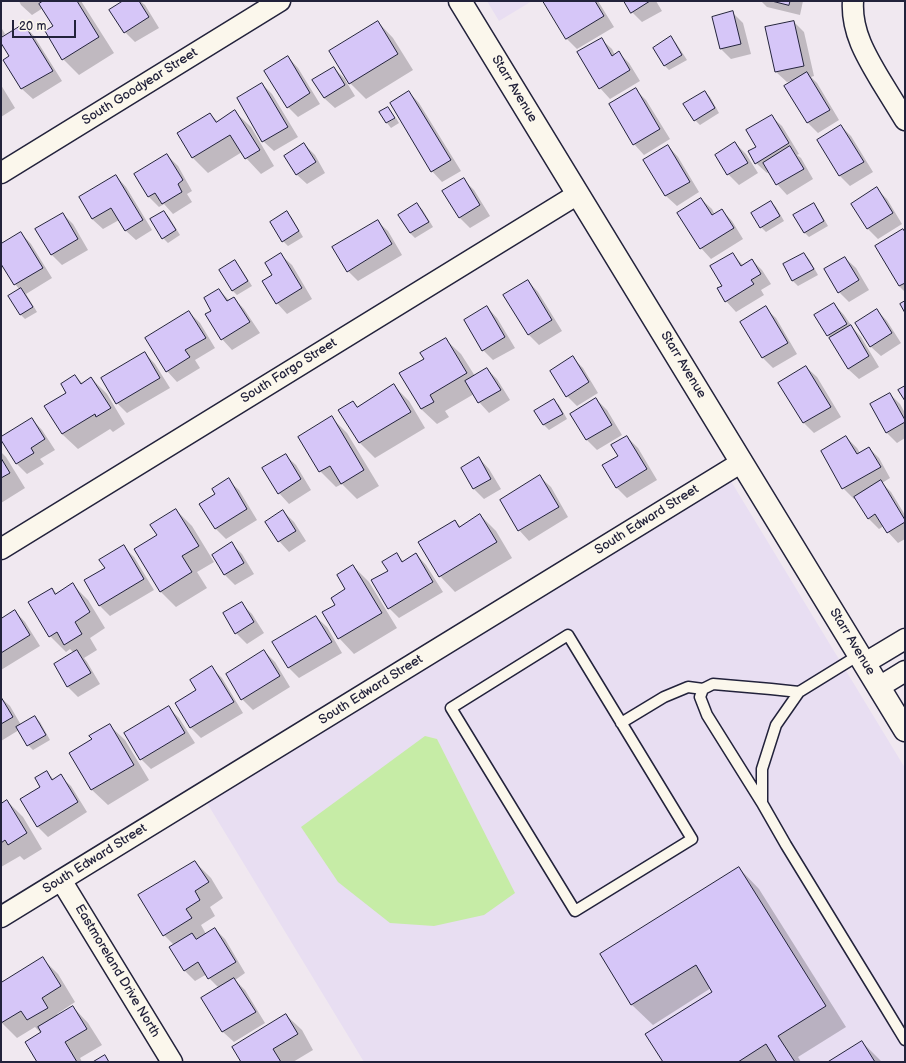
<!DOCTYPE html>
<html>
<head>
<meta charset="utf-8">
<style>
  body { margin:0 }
  #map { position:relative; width:906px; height:1063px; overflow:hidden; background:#f0e8f0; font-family:"Balsamiq Sans",sans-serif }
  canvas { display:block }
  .frame { position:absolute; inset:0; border:2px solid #22223b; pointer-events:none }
  .scale { position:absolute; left:12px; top:20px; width:64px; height:18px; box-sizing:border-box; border:2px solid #22223b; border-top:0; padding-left:5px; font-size:12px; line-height:14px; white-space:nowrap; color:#22223b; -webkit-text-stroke:3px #fbf7ec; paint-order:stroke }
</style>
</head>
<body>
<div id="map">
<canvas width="906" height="1063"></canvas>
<div class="frame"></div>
<div class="scale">20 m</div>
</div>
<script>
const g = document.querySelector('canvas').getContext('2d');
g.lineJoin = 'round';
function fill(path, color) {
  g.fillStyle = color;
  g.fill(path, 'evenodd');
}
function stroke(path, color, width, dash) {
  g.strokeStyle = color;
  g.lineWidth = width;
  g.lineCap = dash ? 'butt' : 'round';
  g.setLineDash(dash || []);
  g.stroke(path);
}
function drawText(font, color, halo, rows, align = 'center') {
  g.font = font + ' "Balsamiq Sans",sans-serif';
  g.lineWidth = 3;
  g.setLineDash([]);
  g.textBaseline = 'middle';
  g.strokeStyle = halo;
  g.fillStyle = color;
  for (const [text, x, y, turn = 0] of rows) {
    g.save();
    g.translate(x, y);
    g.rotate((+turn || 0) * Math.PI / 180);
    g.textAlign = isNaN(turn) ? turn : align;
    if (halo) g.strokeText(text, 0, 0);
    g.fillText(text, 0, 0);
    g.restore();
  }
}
const built = new Path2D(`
  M487 1H532L499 21Z
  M729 478 905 768V1062H364L204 798Z`);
const green = new Path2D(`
  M425 736 437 739 515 893 484 915 434 926 390 923 338 882 301 827Z`);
const shadow = new Path2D(`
  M19 1H81L114 53 79 75 63 59 46 31 54 26 43 8 32 15 21 5Z
  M125 1H140L145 5 159 28 135 42 125 32Z
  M544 1H598L614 27 577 49 567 39Z
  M625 1H656L662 11 642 22 632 12Z
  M761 1H803L800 15 767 7Z
  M733 13 743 23 751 54 731 59 721 49Z
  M378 22 393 38 413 70 366 99 350 83Z
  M794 22 804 32 814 76 811 77 817 83 839 120 818 133 808 123 786 86 794 80 787 82 776 72 766 28Z
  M24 25 34 36 62 81 33 99 22 89 5 60 10 57 1 41V39Z
  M1 27 5 34 1 37Z
  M671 38 676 43 687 60 669 70 664 65Z
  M601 39 612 49 615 55 619 53 629 63 640 81 610 99 600 88Z
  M288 57 298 68 320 104 298 117 288 107Z
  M334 68 344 78 355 96 335 108 324 98 314 80Z
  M262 84 272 94 298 137 274 151 263 141Z
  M1 85 15 108 1 117Z
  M636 90 646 100 670 139 644 155 634 144Z
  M409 92 419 103 461 171 442 182 432 171 399 116Z
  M705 92 710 97 719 113 700 125 695 120Z
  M235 112 251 127 274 166 261 174 246 158 242 152 208 173 193 158 178 134 210 114 218 122Z
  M771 116 782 126 799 154 797 155 801 158 813 179 787 195 777 184 769 172 767 173 756 163 757 147Z
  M396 118 399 123 391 128 387 123Z
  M841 126 851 136 873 172 850 186 840 176 818 140Z
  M735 143 746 154 758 173 739 185 728 174 716 155Z
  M304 144 315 155 325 173 307 184 296 174Z
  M668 146 678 157 699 192 677 206 666 196 645 160Z
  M167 155 178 166 192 191 187 194 192 202 173 214 164 204 159 207 149 197Z
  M116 176 126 187 152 230 136 240 125 230 119 220 103 229 92 219 80 198Z
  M464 180 474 190 490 216 470 228 460 218 444 192Z
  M877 189 887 199 902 224 878 239 868 229Z
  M701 199 712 209 715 215 722 210 732 221 743 239 711 259 701 248Z
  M771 202 776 207 784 221 766 232 761 227Z
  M813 204 818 209 828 226 809 237 804 232Z
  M417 205 422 209 433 227 415 238 410 233 400 215Z
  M164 212 169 217 180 235 168 243 163 238Z
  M287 213 292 218 303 237 288 246 283 241Z
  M63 214 73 224 88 250 62 265 51 254Z
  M377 221 388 231 402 255 358 281 348 271Z
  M905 232V292L899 286Z
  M21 233 31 244 52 278 26 294 37 312 25 319 21 315 20 290 15 284 1 262V245Z
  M732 254 743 265 752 260 762 270 771 284 761 290 764 295 736 312 726 301 723 286Z
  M804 254 809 259 818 275 798 286 793 281 784 265Z
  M281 255 292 265 312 299 287 314 277 303 263 281 273 275Z
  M845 258 856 268 869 290 849 302 839 292Z
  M235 262 240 267 252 286 237 295 232 290Z
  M528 281 538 292 562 331 539 345 528 334Z
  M219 290 230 301 234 298 244 309 260 333 232 350 222 339Z
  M834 304 844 315 853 328 861 337 879 367 859 379 848 369 831 338 827 335Z
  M487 307 497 318 515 348 493 360 483 350Z
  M765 308 776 318 797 354 773 368 763 358 742 322Z
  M877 310 887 321 901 343 881 356 870 346Z
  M189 312 200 323 215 348 195 360 200 368 177 382 167 371Z
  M445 339 461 354 475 376 487 369 497 379 510 400 489 413 479 402 474 394 445 411 449 417 437 424 421 409 400 374 425 359Z
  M145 353 155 364 170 388 127 413 117 403Z
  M573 358 583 368 598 393 577 406 567 396Z
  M806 367 817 377 841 417 814 433 804 423 780 383Z
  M75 376 83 384 91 378 107 394 125 424 113 432 110 429 78 449 62 434Z
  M394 386 409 401 425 428 375 458 360 443 340 410 353 402 358 407Z
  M890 394 900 404 905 413V438L897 443 886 432Z
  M596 399 607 410 622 435 597 450 587 440 571 414Z
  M554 401 559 405 567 419 549 430 544 425 536 411Z
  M332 418 347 433 379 486 357 499 342 484 336 487 320 471 299 437Z
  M32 419 42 430 55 450 40 459 44 464 27 474 17 464 1 438Z
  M627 437 638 448 657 480 627 498 616 487 619 457Z
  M846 437 857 448 860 453 869 448 879 458 890 478 882 483 891 492 905 515V539L898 543 888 532 884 526 879 529 868 518 856 498 854 499 843 488Z
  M1 452 6 457 25 488 1 503Z
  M285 455 296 465 311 490 289 504 279 493Z
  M479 458 489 469 501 489 484 499 474 489 462 468Z
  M540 477 551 487 568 517 529 541 519 530Z
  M228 480 239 490 257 520 226 539 215 528 217 495Z
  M176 510 192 526 214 562 197 572 207 588 176 607 161 592 135 550 158 535Z
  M283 511 294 522 306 541 289 552 279 541Z
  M480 515 496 531 512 558 455 592 440 576 455 521 461 527Z
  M232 544 242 554 254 574 235 585 225 575 213 555Z
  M123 546 134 557 154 590 110 616 100 606 85 581 106 568Z
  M416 554 426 565 443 592 399 618 389 608V571L396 555 404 562Z
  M353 566 369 582 397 628 354 654 339 638 336 605 347 589Z
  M73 585 88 600 105 628 90 638 97 650 84 658 87 662 100 684 78 697 68 687 55 664 74 653 70 649 66 652 50 636 29 602 52 589 57 594Z
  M241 603 252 614 264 633 247 644 236 633Z
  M15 611 25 622 40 646 1 670V620Z
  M316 617 327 627 342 653 299 678 289 668 274 642Z
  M264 651 275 662 290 687 253 710 242 699Z
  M212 668 222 678 243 713 201 738 191 728 176 703 198 690Z
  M1 698 10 706 21 725 35 717 40 722 50 740 33 750 28 745 19 730 1 741Z
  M169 708 179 718 195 743 151 769 141 759Z
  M109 725 125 740 149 780 108 805 92 790 70 753 93 740Z
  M47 772 54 780 60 776 71 786 87 812 48 837 37 826 41 787Z
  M7 801 23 817 42 849 24 860 20 856 1 867V805Z
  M195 862 211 878 223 898 210 907 215 916 201 925 206 934 215 929 225 939 245 973 235 980 245 990 265 1023 234 1042 223 1032 203 999 219 988 209 978 207 974 195 981 185 971 170 947 174 945 164 935Z
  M739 868 759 889 846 1027 798 1057 801 1062H664L714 992 711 988 653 1025 632 1005 601 955Z
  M43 959 58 974 75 1002 57 1014 58 1016 73 1007 88 1023 102 1045 80 1058 82 1062H39L41 1033 35 1027 17 1038 1 1022V984Z
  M286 1015 302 1030 313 1050 293 1062H242Z
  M862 1042 882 1062H830Z`);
const building = new Path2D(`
  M43 1H77L99 37 62 60 45 31 53 26 39 4Z
  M123 1H139L149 17 124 33 109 10Z
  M543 1H595L604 16 566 39Z
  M624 1H650L631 13Z
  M772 1H790L789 5Z
  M733 11 741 44 720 49 712 17Z
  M378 21 398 54 349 84 329 51Z
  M794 21 804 66 775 72 765 27Z
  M24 24 53 71 21 89 3 60 9 56 1 43V38Z
  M671 36 682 55 664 66 653 48Z
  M602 38 612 56 619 51 630 70 599 89 577 52Z
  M288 56 310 93 287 108 264 71Z
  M334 67 345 85 324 98 312 80Z
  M807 72 830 110 807 123 784 86Z
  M262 83 288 127 262 142 237 98Z
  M636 88 660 129 633 145 609 104Z
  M409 91 451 160 431 172 390 103Z
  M705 91 715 108 694 121 683 104Z
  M388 107 395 118 386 123 379 112Z
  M235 110 260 150 245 159 230 135 192 158 177 133 210 113 216 122Z
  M772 115 789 143 755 164 748 151 756 147 746 130Z
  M841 125 864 162 839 176 817 140Z
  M735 142 748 163 727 175 715 155Z
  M304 143 316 162 296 175 284 156Z
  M668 145 690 182 665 196 643 160Z
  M790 146 804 169 776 185 763 163Z
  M167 154 183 180 178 184 182 192 162 204 155 193 148 197 134 174Z
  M116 175 143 220 125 231 111 208 92 219 79 197Z
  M464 178 480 205 459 218 442 191Z
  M877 187 893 213 867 229 851 204Z
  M701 198 712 215 722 209 734 228 700 249 677 213Z
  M771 201 780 216 760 228 751 213Z
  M417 203 429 222 410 233 398 215Z
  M814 203 824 221 804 233 793 215Z
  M164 211 176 230 162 239 150 219Z
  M287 211 299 231 282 242 270 222Z
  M63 213 78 239 51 255 35 229Z
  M378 220 392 244 347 272 332 247Z
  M903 229 905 232V283L899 286 875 246Z
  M21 232 43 268 14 285 1 264V244Z
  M281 253 302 288 276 304 262 281 272 275 265 263Z
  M733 253 741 266 752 259 761 274 751 280 754 284 725 302 717 288 722 286 710 266Z
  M804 253 814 269 792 281 783 264Z
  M845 257 859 280 838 293 824 269Z
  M235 260 248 281 232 291 219 270Z
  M528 280 552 320 528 335 503 295Z
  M21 288 33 307 20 315 8 296Z
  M219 289 227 301 234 297 250 322 221 340 205 314 211 311 204 298Z
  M905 301V313L900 304Z
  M834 303 847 324 827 336 814 315Z
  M487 306 505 337 482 351 464 320Z
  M766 306 788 343 762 358 740 322Z
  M877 309 892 333 870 347 855 323Z
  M189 311 206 338 185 350 190 357 166 372 145 338Z
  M851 325 869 356 848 369 829 338Z
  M446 338 467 373 430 395 434 402 421 409 399 373 424 359 420 353Z
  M145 352 160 378 116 404 101 378Z
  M573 356 589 382 566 397 550 371Z
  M806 366 831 407 803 423 778 383Z
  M487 368 501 390 478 403 465 381Z
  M75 375 81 384 91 377 111 408 96 417 95 414 62 434 44 406 66 393 61 384Z
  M394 384 411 412 359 443 338 410 353 401 357 407Z
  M905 386V401L898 390Z
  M890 393 905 420V422L886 433 870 404Z
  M596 398 612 425 586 440 570 414Z
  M554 399 563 414 543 425 534 411Z
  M332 416 364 470 341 484 330 466 319 472 298 437Z
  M32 418 45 439 31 448 34 453 16 464 1 440V437Z
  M627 436 647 469 616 488 602 465 618 456 611 445Z
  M846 436 857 454 869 447 881 467 842 489 821 451Z
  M286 454 301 479 278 494 262 468Z
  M479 457 491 479 473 489 461 468Z
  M1 458 10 473 1 478Z
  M540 475 559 507 518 531 500 500Z
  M229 478 247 509 215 529 199 504 215 494 212 489Z
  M881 480 905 520V522L887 533 875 514 868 519 854 497Z
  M176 509 199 546 182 556 192 572 160 592 134 549 157 535 150 525Z
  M283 510 296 531 278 542 265 522Z
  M480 514 497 542 439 577 418 542 455 520 459 527Z
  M232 542 244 563 224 575 212 555Z
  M124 545 144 579 99 606 84 580 105 568 99 560Z
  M397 553 402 562 416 553 433 582 388 609 371 580 388 571 382 562Z
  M353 565 382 613 338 639 322 612 335 605 331 598 345 589 337 575Z
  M73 583 90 612 75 622 82 634 64 645 57 632 49 637 28 602 52 588 55 594Z
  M242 602 254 622 235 634 223 613Z
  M15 610 30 635 1 653V619Z
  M316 616 332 642 288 668 272 642Z
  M77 650 91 673 67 687 54 664Z
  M264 650 280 676 241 700 226 674Z
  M212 666 234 702 190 728 175 703 196 690 190 680Z
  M1 697 13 717 1 724Z
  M169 706 185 733 140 760 124 733Z
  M35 716 46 735 27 746 16 727Z
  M110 724 134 765 91 790 69 753 92 739 89 736Z
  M47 771 52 780 61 774 78 802 37 827 20 799 40 787 35 778Z
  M7 800 27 833 8 845 5 840 1 843V804Z
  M195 861 209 882 195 891 200 900 186 909 192 918 163 936 138 895Z
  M739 867 826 1006 778 1036 795 1062H777L766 1044 738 1062H663L645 1034 712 992 696 965 631 1005 600 954Z
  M215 928 236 962 208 979 198 962 184 971 169 947 192 933 196 939Z
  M43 957 61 986 42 998 48 1008 27 1020 21 1011 1 1023V983Z
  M234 978 256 1012 222 1032 201 998Z
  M73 1006 87 1029 65 1042 77 1062H37L25 1042 41 1032 38 1027Z
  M286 1014 298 1034 273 1049 281 1062H241L232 1047Z
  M862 1041 875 1062H828Z
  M105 1055 109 1062H93Z`);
const lane = new Path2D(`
  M568 635 692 839 575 911 451 708Z
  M799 692 771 689 713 684 703 689 700 697 707 715 762 803 786 845 882 1002 905 1040
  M621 723 664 697 688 687 703 689
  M762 803V769L776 725 799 692 859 655`);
const street = new Path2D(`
  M853 1C851 31 866 56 881 81 889 94 897 107 905 120
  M1 173 280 1
  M1 549 578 194
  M865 663 905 639
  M879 687 905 671
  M61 880 172 1062
  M1 917 742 462`);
const secondary = new Path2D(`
  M460 1 905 730`);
const streetNames = [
  ["South Goodyear Street",140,87,-32],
  ["Starr Avenue",514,89,59],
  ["Starr Avenue",683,365,59],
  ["South Fargo Street",289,371,-32],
  ["South Edward Street",647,520,-32],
  ["Starr Avenue",852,642,59],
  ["South Edward Street",371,690,-32],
  ["South Edward Street",95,859,-32],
  ["Eastmoreland Drive North",117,971,59]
];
fill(built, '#e8def2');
fill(green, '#c6eca6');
fill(shadow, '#0003');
fill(building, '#d6c6f8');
stroke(building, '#22223b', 1);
stroke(lane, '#22223b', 13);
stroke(street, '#22223b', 23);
stroke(secondary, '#22223b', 25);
stroke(lane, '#fbf7ec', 10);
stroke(street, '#fbf7ec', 20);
stroke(secondary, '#fbf7ec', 22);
drawText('13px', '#22223b', '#fbf7ec', streetNames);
</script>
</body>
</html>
